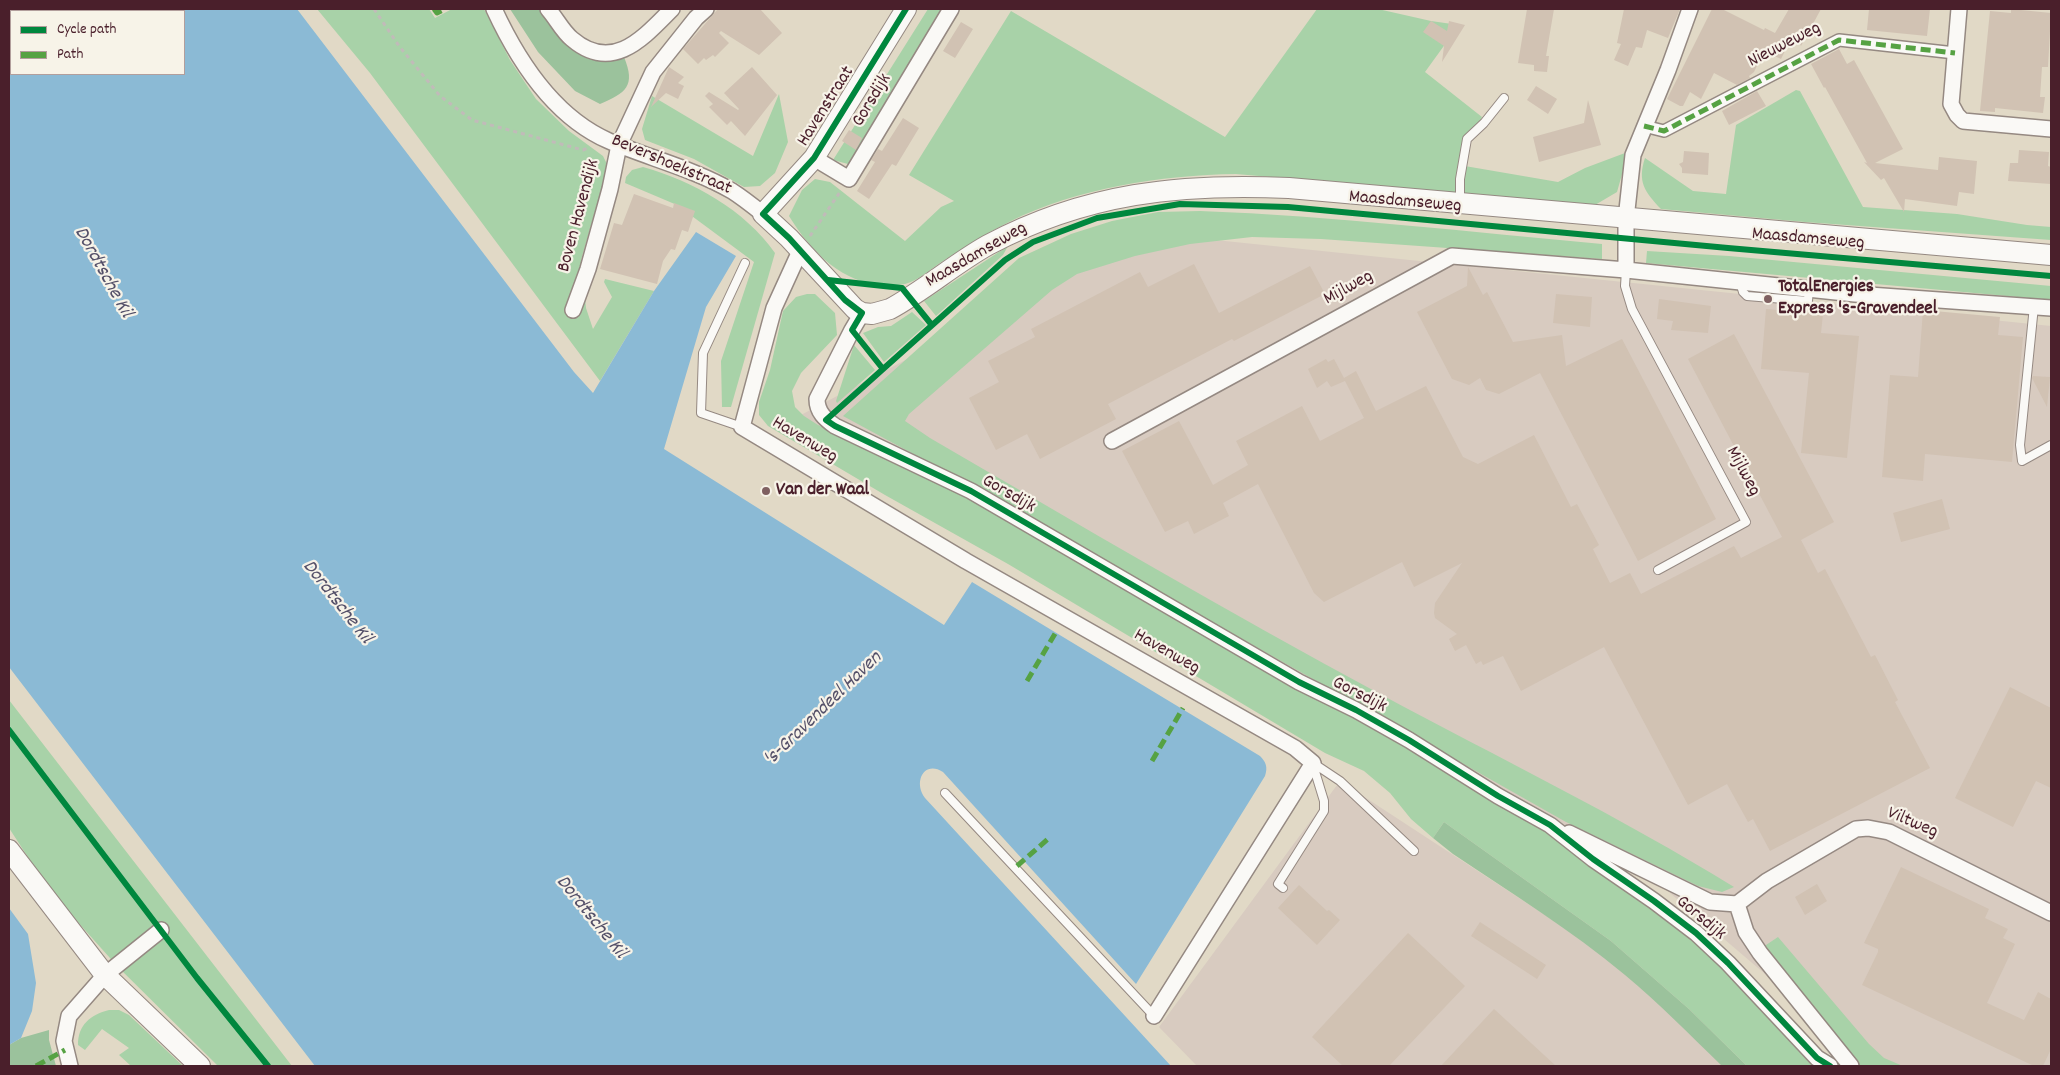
<!DOCTYPE html>
<html>
<head>
<meta charset="utf-8">
<style>
  body { margin:0 }
  #map { position:relative; width:2060px; height:1075px; overflow:hidden; background:#e1d9c6; font-family:Dekko,sans-serif }
  canvas { display:block }
  .frame { position:absolute; inset:0; border:10px solid #4a1f2b; pointer-events:none }
  .legend { position:absolute; left:10px; top:10px; width:175px; height:65px; box-sizing:border-box; background:#f7f3e8; border:1px solid #b29e9c; margin:0; padding:6px 9px; list-style:none; font-size:15px; color:#4a1f2b }
  .legend li { display:flex; align-items:center; gap:10px; height:25px }
  .legend b { width:25px; border:1px solid #b29e9c }
</style>
</head>
<body>
<div id="map">
<canvas width="2060" height="1075"></canvas>
<div class="frame"></div>
<ul class="legend">
<li><b style="height:6px;background:#00873e"></b>Cycle path</li>
<li><b style="height:6px;background:#56a243"></b>Path</li>
</ul>
</div>
<script>
const g = document.querySelector('canvas').getContext('2d');
g.lineJoin = 'round';
function fill(path, color) {
  g.fillStyle = color;
  g.fill(path, 'evenodd');
}
function stroke(path, color, width, dash) {
  g.strokeStyle = color;
  g.lineWidth = width;
  g.lineCap = dash ? 'butt' : 'round';
  g.setLineDash(dash || []);
  g.stroke(path);
}
function drawText(font, color, halo, rows, align = 'center') {
  g.font = font + ' Dekko,sans-serif';
  g.lineWidth = 4.5;
  g.setLineDash([]);
  g.textBaseline = 'middle';
  g.strokeStyle = halo;
  g.fillStyle = color;
  for (const [text, x, y, turn = 0] of rows) {
    g.save();
    g.translate(x, y);
    g.rotate((+turn || 0) * Math.PI / 180);
    g.textAlign = isNaN(turn) ? turn : align;
    if (halo) g.strokeText(text, 0, 0);
    g.fillText(text, 0, 0);
    g.restore();
  }
}
const industrial = new Path2D(`
  M1147 233 2051 326V1066H1873L1663 887 780 426Z
  M1340 781 1689 1009 1734 1066H1197L1159 1027Z`);
const green = new Path2D(`
  M317 9H429L435 18 452 9H484L510 60 536 99 569 131 603 156 608 166 581 260 586 308 593 329 612 297 604 282 605 279 654 291 600 381 370 73Z
  M928 9H951L858 157 848 164 833 160Z
  M1317 9H1378L1431 21 1459 25 1425 72 1482 117 1459 165 1558 182 1585 168 1625 153H1628L1617 192 1595 205 1236 174C1161 175 1077 188 1009 222 985 234 963 248 940 263 930 270 917 281 905 284 900 285 894 285 890 285 845 287 811 252 789 216L802 190 815 179 830 182 905 241 941 207 954 201 909 175 1011 11 1225 137Z
  M1796 90 1800 91 1863 207 1957 214 2027 225 2051 227V240L1805 222 1661 209C1645 192 1637 182 1645 158L1693 191 1726 194 1736 125Z
  M779 94 788 142 775 173 760 186 744 187 694 159 645 140 642 129 652 96 753 156Z
  M643 167C693 181 745 210 775 253L731 407H722L721 361 754 262 677 205 625 183 626 177 632 170Z
  M1200 211C1334 216 1468 232 1602 244V259L1321 239 1252 237 1190 244 1135 256 1077 274 1052 290 909 414 905 421 930 438C1080 525 1229 613 1380 694 1499 758 1619 816 1734 887L1722 892 1698 886 1566 822 941 469 843 416 1019 258 1071 234 1112 221 1158 212Z
  M1008 246 1003 255 936 316 924 301Z
  M1647 251 1729 256 2051 286V300L1646 263Z
  M807 294H815L835 313 837 335 801 373 792 391 795 407 804 416 818 425 893 459 1024 529 1532 815 1699 944 1815 1066H1747L1689 1009 1611 941 1444 822 1433 838 1411 819 1390 793 1364 771 1325 753 1008 564 885 495 768 426 759 415V402L770 370 783 311 796 297Z
  M912 312 926 325 884 362 863 333 878 327 891 326Z
  M854 345 875 370 837 403 836 401Z
  M9 700 292 1066H218L118 967 50 891 9 828Z
  M1778 937 1869 1044 1884 1058 1903 1066H1860L1763 947Z
  M109 1010H119L129 1015 183 1066H131L119 1055 129 1048 102 1029 85 1050 78 1045C78 1025 90 1015 109 1010Z`);
const forest = new Path2D(`
  M510 9H545L606 60 624 57C636 86 626 93 600 104L575 91 538 52Z
  M1444 822 1611 941 1689 1009 1747 1066H1722C1690 1035 1659 1003 1625 975 1571 930 1511 893 1453 854L1433 838Z
  M49 1030V1040L56 1066H9V1045L21 1038Z`);
const water = new Path2D(`
  M9 9H297L574 372 593 393 654 291 696 232 736 256 706 307 664 449 944 625 972 582 1260 756C1266 762 1268 767 1265 776L1136 984 943 772C924 760 913 782 925 798L1171 1066H315L9 667ZM11 11H184V74H11Z
  M9 908 28 934 36 983 32 1011 21 1038 9 1045Z`);
const building = new Path2D(`
  M718 9H760L782 33 759 55 721 31 719 33 729 43 715 57 713 55 706 60 704 58 698 64 683 49Z
  M1527 9H1554L1546 56H1549L1547 72 1534 71V65L1518 63Z
  M1624 9H1680L1668 38 1647 30 1642 48 1636 47 1628 66 1614 60 1621 44 1617 43Z
  M1712 9H1722L1764 30 1765 28 1775 33 1789 9H1821L1801 46 1794 33 1781 59 1764 51 1754 72 1749 76 1750 78 1737 85 1714 73 1701 99 1690 92 1683 106H1680L1667 99Z
  M1869 9H1930L1927 36 1867 30Z
  M2011 9 2051 13 2048 67H2042L2040 97H2045L2043 113 1995 108V112L1980 111 1990 11 2011 13Z
  M1431 21 1447 31 1449 21 1465 25 1442 62 1444 46 1423 32Z
  M961 22 973 29 955 58 943 51Z
  M1839 49 1847 64 1854 60 1903 149 1875 163 1938 170 1939 157 1977 161 1974 194 1959 192 1957 206 1905 199 1904 212 1884 178 1881 180 1864 162 1867 163 1825 87 1824 88 1811 64Z
  M669 67 684 77 678 83 684 86 678 99 666 93 651 107Z
  M752 67 777 95 745 136 731 121 727 125 709 107 713 104 705 96 709 92 738 110 739 109 724 93Z
  M1536 86 1557 99 1548 114 1527 100Z
  M1757 91 1766 106 1729 125 1722 111Z
  M1588 100 1601 145 1539 162 1533 137 1584 123Z
  M903 118 919 128 896 166 892 164 869 199 857 191 875 162 871 160 878 149 882 151Z
  M849 130 862 138 856 150 842 141Z
  M2019 150 2049 152 2048 166 2051 167V184L2008 181 2010 163H2018Z
  M1684 151 1709 153 1708 175 1682 173V168L1679 164 1683 162Z
  M634 194 673 208 674 203 695 211 688 232 682 230 675 250 671 249 663 261 657 284 600 269 614 223 622 225Z
  M1194 264 1219 313 1310 266 1325 294 1234 341 1232 339 1108 404 1116 419 1040 459 1027 434 996 450 969 398 999 382 988 361 1035 337 1031 329 1140 272 1148 287Z
  M1468 267 1483 295 1487 292 1513 342 1562 335 1566 366 1622 339 1716 519 1638 561 1540 373 1499 394 1486 390 1480 378 1469 385 1452 379 1417 312 1467 286Z
  M1556 294 1592 297 1590 327 1553 323Z
  M1659 299 1711 306 1708 333 1671 330 1673 321 1657 319Z
  M1766 309 1823 314 1821 333 1859 336 1847 458 1801 453 1809 373 1761 369Z
  M1923 310 2000 317 1998 335 2023 337 2012 462 1925 454 1923 481 1882 477 1890 375 1918 377Z
  M1734 334 1834 522 1801 540 1818 573 1825 569 1871 657 1875 655 1898 700 1895 702 1930 768 1770 851 1753 819 1748 822 1727 784 1688 805 1604 647 1521 691 1503 656 1483 665 1481 661 1476 664 1466 645 1455 651 1449 639 1457 634 1435 618 1434 613 1435 603 1462 563 1414 587 1402 562 1324 602 1314 593 1258 484 1223 503 1229 516 1194 534 1188 521 1165 532 1122 451 1179 421 1213 485 1248 465 1236 441 1302 406 1320 441 1364 418 1345 381 1331 387 1327 381 1317 388 1308 369 1326 359 1328 362 1334 359 1344 378 1356 371 1376 411 1426 386 1463 457 1478 464 1534 435 1571 507 1577 504 1599 545 1593 549 1610 583 1630 573 1641 594 1734 546 1741 558 1782 537 1688 359Z
  M2033 376 2050 377 2047 407 2032 378Z
  M1942 499 1950 529 1901 542 1893 513Z
  M2010 687 2051 708V788L2036 781 2013 827 1955 798Z
  M1901 867 1989 909 1985 918 2008 929 2003 938 2015 944 1987 1003 2024 1020 2038 992 2051 999V1049L2043 1066H2034L1862 985 1878 952V949L1864 943Z
  M1817 884 1827 901 1805 915 1795 897Z
  M1299 885 1327 911 1329 910 1340 920 1317 945 1278 908Z
  M1480 922 1546 965 1537 979 1471 936Z
  M1408 933 1465 986 1389 1066H1343L1312 1037Z
  M1494 1009 1556 1066H1441Z`);
const path = new Path2D(`
  M374 9 399 46 440 96 472 120 583 150 588 148
  M810 236 840 192`);
const service = new Path2D(`
  M1460 203V179L1467 139 1484 123 1504 98
  M1626 270 1625 286 1632 309 1746 522 1658 570
  M1740 282 1743 292 1747 296 1808 301 1809 289
  M2034 306 2020 445 2022 461 2051 445
  M742 427 701 413 703 353 745 263
  M1313 763 1340 781 1414 851
  M945 793 1154 1016
  M1283 888 1278 884 1324 811V801L1313 765`);
const pedestrian = new Path2D(`
  M1644 126 1664 131 1839 40 1955 53`);
const minor = new Path2D(`
  M494 9C518 61 554 117 609 141 649 158 694 169 732 191 743 198 753 206 763 214
  M548 9C556 18 563 32 572 39 613 74 644 37 672 9
  M1959 9 1951 104 1957 115 1963 121 2051 129
  M814 158 849 179 951 9
  M800 251 774 308 742 427 966 561 1295 748 1313 763 1154 1016
  M1626 270V219L1633 155 1668 70 1690 9
  M573 310 588 269 610 189 619 145 653 72 696 18 706 9
  M862 313 852 330 817 399C817 412 825 419 835 426L971 491 1299 682 1356 710 1409 740 1498 796 1550 825 1593 859 1654 901 1696 933 1728 963 1817 1058 1830 1066
  M1112 441 1452 256 1626 270 1855 294 2051 308
  M1569 833 1710 902 1737 904 1746 932 1760 953 1851 1066
  M1737 904 1767 881 1856 829 1868 828 1889 832 2051 913
  M70 1066 64 1041 69 1016 105 975 161 930`);
const tertiary = new Path2D(`
  M906 9 814 158 763 214 789 238 855 309 862 313 872 314 890 309C925 290 954 264 988 245 1086 193 1180 183 1289 188L2051 255
  M9 850 105 975 200 1066`);
const quiet = new Path2D(`
  M434 9 437 13 445 9
  M1644 126 1664 131 1839 40 1955 53
  M1027 681 1056 632
  M1152 761 1183 708
  M1017 866 1048 839
  M36 1066 65 1050`);
const cycleway = new Path2D(`
  M828 280 902 288 931 324
  M883 369 852 330 862 313 845 300 789 238 763 214 814 158 906 9
  M9 730 197 978 268 1066
  M1830 1066 1817 1058 1728 963 1696 933 1654 901 1593 859 1550 825 1498 796 1409 740 1356 710 1299 682 971 491 835 426 826 420 1005 260 1033 242 1097 218 1180 204 1288 207 1728 248 2051 276`);
const markers = [
  [1768,299,5,"#7f6061"],
  [766,491,5,"#7f6061"]
];
const streetNames = [
  ["Nieuweweg",1785,46,-27],
  ["Gorsdijk",873,101,-59],
  ["Havenstraat",827,107,-58],
  ["Bevershoekstraat",671,166,23],
  ["Maasdamseweg",1405,203,5],
  ["Boven Havendijk",580,216,-75],
  ["Maasdamseweg",1808,240,5],
  ["Maasdamseweg",977,256,-30],
  ["Mijlweg",1349,289,-29],
  ["Havenweg",804,441,31],
  ["Mijlweg",1742,472,62],
  ["Gorsdijk",1008,495,30],
  ["Havenweg",1166,653,30],
  ["Gorsdijk",1359,696,27],
  ["Viltweg",1912,824,23],
  ["Gorsdijk",1700,919,40]
];
const poiNames = [
  ["TotalEnergies",1778,288],
  ["Express 's-Gravendeel",1778,310],
  ["Van der Waal",776,491]
];
const waterNames = [
  ["Dordtsche Kil",102,273,61],
  ["Dordtsche Kil",336,603,52],
  ["'s-Gravendeel Haven",824,710,-44],
  ["Dordtsche Kil",590,918,51]
];
fill(industrial, '#d8cbc0');
fill(green, '#a8d2a8');
fill(forest, '#9bc29c');
fill(water, '#8bbad5');
fill(building, '#d1c2b3');
stroke(service, '#958982', 10);
stroke(pedestrian, '#958982', 14);
stroke(minor, '#958982', 18);
stroke(tertiary, '#958982', 22);
stroke(path, '#c1bbb9', 3, [4, 4]);
stroke(service, '#faf9f6', 8);
stroke(pedestrian, '#faf9f6', 11);
stroke(minor, '#faf9f6', 15);
stroke(tertiary, '#faf9f6', 20);
stroke(quiet, '#56a243', 5, [10, 5]);
stroke(cycleway, '#00873e', 6);
for (const [x, y, r, color] of markers) {
  const dot = new Path2D();
  dot.arc(x, y, r, 0, 2 * Math.PI);
  g.fillStyle = color;
  g.fill(dot);
  stroke(dot, '#f7f3e8', 2);
}
drawText('19px', '#4a1f2b', '#f7f3e8', streetNames);
drawText('bold 19px', '#4a1f2b', '#f7f3e8', poiNames, 'left');
drawText('italic 20px', '#545069', '#f7f3e8', waterNames);
</script>
</body>
</html>
